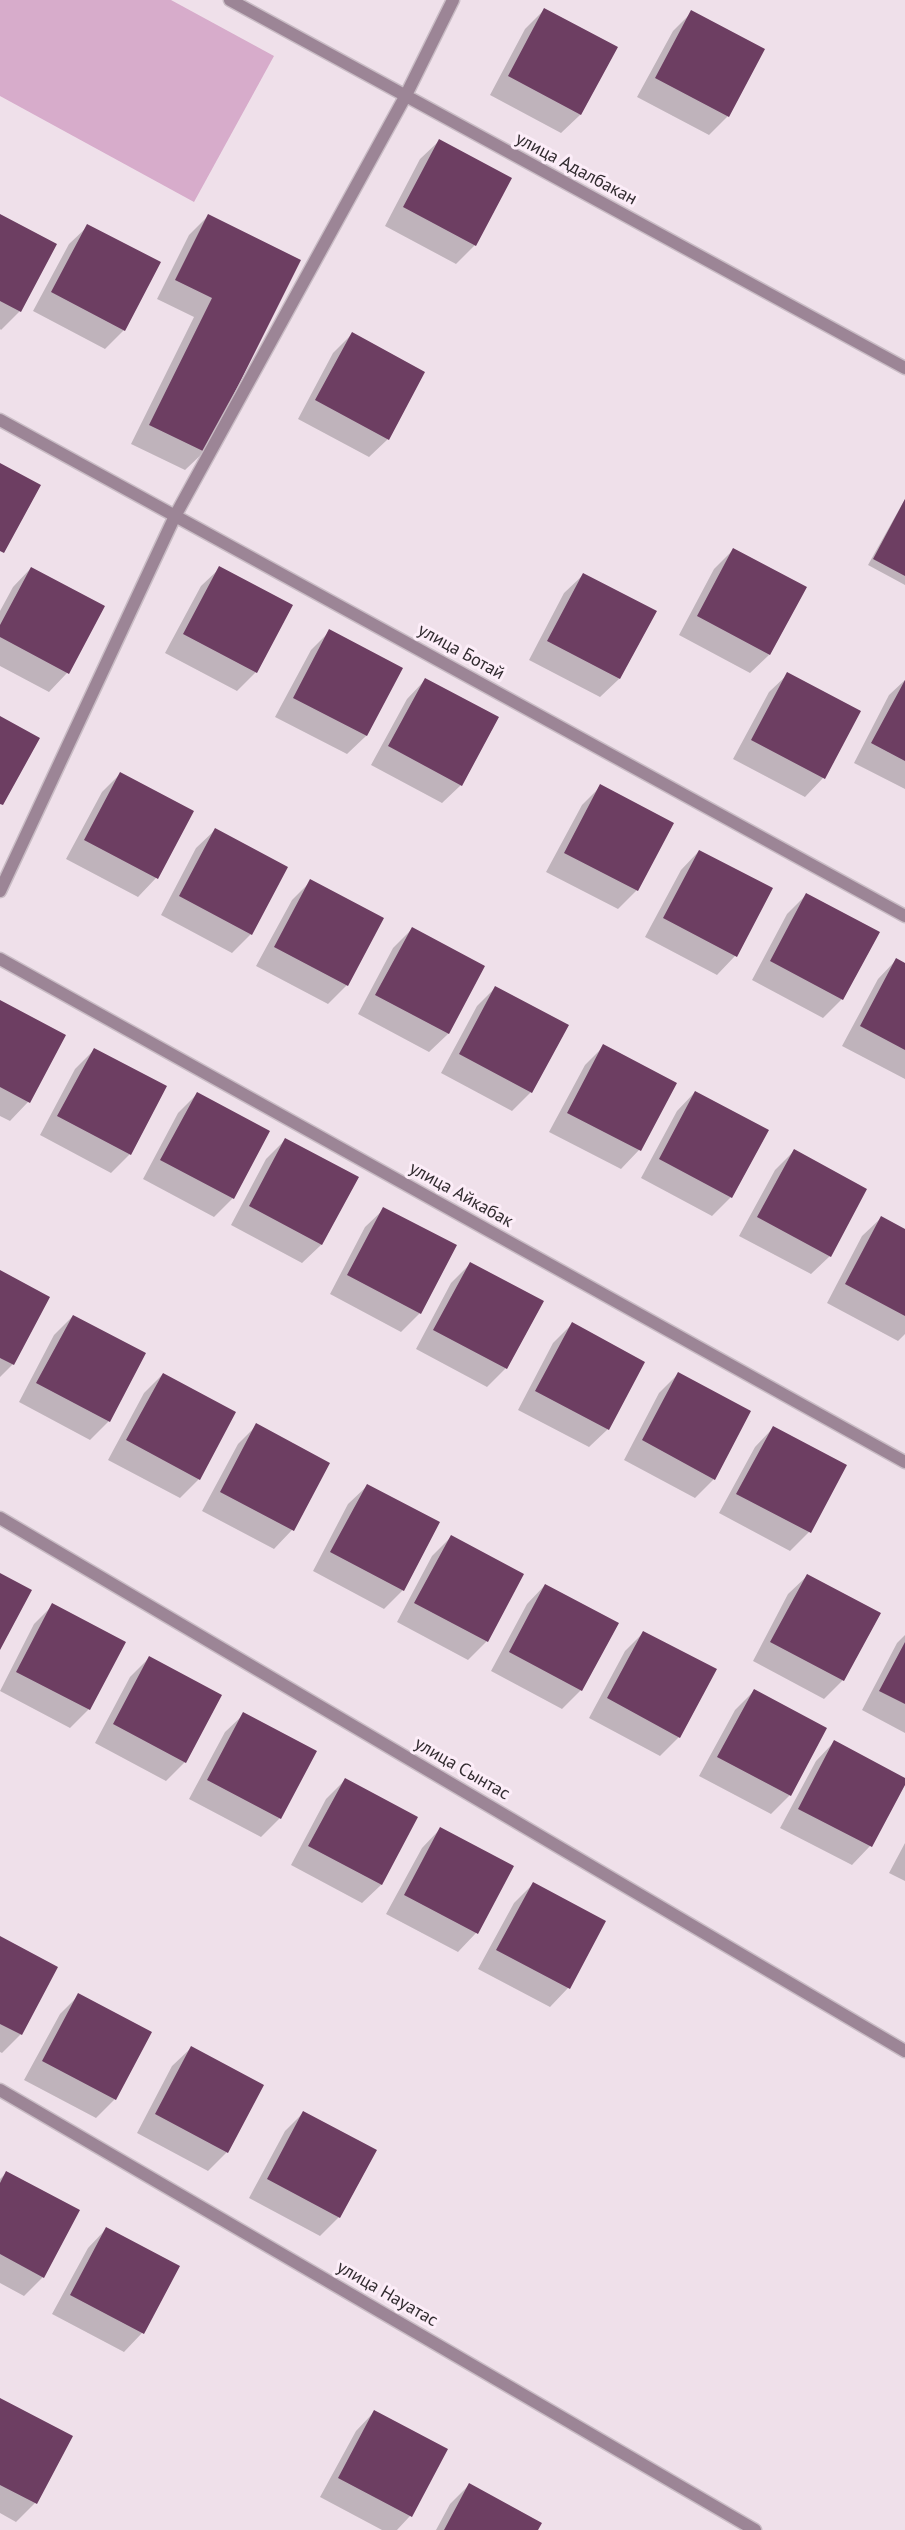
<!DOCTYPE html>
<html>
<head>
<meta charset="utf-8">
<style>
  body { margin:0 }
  canvas { display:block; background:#efe0ea }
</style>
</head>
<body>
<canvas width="905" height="2530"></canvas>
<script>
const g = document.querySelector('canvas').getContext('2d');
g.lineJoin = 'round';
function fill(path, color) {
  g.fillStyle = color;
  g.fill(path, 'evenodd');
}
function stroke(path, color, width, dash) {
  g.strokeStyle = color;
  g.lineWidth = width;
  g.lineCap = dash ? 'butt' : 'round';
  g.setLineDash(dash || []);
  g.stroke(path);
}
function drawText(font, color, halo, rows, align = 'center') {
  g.font = font + ' "PT Sans",sans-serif';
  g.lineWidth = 6;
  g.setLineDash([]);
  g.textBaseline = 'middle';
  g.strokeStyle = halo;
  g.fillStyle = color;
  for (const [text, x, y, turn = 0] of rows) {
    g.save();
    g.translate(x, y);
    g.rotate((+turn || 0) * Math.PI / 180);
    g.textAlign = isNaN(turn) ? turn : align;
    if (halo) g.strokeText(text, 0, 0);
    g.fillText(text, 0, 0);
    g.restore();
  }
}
const green = new Path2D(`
  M0 0H171L274 56 194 202 0 96Z`);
const shadow = new Path2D(`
  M544 10 616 47 580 115 561 133 490 95 525 29Z
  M692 12 763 50 728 116 709 135 637 97 673 31Z
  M439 141 475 245 456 264 385 226 420 159Z
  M0 215 20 311 1 330 0 329Z
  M208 216 299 261 204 452 185 470 131 444 194 317 157 299 189 235Z
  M88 226 124 330 105 349 33 311 69 244Z
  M352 334 388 439 369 457 298 419 333 353Z
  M905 499V585L868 565Z
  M733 550 769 655 750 673 679 635 714 569Z
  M31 568 67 673 49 692 0 666V611L13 587Z
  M220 568 256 672 237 691 165 653 201 586Z
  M583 575 619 679 600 697 529 660 564 593Z
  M330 631 401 669 366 736 347 754 275 717 311 650Z
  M788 674 823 778 805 797 733 759 769 692Z
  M425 680 461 785 442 803 371 765 407 699Z
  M905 680V789L854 763 889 695Z
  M120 774 156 878 138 897 66 859 102 792Z
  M601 786 672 824 637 890 618 909 546 872 582 805Z
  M215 830 251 934 232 953 161 915 196 848Z
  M699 851 735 956 717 975 645 937 681 870Z
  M311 881 347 985 328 1004 256 966 292 900Z
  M806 895 842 999 823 1018 752 980 787 914Z
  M412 929 483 967 448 1034 429 1052 358 1014 393 948Z
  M896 960 905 965V1079L842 1046 878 979Z
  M495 988 531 1092 512 1111 441 1073 477 1006Z
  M0 1002 28 1102 10 1121 0 1116Z
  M604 1046 675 1084 639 1150 621 1169 549 1132 585 1065Z
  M94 1050 130 1154 111 1173 40 1135 75 1069Z
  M695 1092 731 1197 712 1216 641 1178 677 1111Z
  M197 1094 268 1132 233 1198 214 1217 143 1179 178 1113Z
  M285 1140 357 1177 321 1245 302 1263 231 1225 266 1159Z
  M794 1151 830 1256 811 1274 739 1236 775 1170Z
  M384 1209 420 1313 401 1332 330 1294 365 1227Z
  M881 1218 905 1230V1334L898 1341 827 1303 862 1236Z
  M470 1264 506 1368 487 1387 416 1349 451 1283Z
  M0 1272 13 1364 0 1377Z
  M73 1316 109 1421 90 1440 19 1402 54 1335Z
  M572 1324 608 1429 589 1447 518 1410 553 1343Z
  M163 1374 199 1479 180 1498 108 1460 144 1393Z
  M678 1374 714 1479 695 1498 624 1460 659 1393Z
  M257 1425 292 1530 274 1549 202 1511 238 1444Z
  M773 1428 845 1466 809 1532 790 1551 719 1513 755 1447Z
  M367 1486 403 1590 384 1609 313 1571 348 1504Z
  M451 1537 522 1575 487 1641 468 1660 397 1622 432 1556Z
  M807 1576 843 1680 824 1699 753 1661 788 1594Z
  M545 1585 581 1690 562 1709 491 1671 527 1604Z
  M53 1605 89 1709 70 1728 0 1691 34 1624Z
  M644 1632 679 1737 660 1756 589 1718 625 1651Z
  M905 1635V1733L862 1710 897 1643Z
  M149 1658 185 1762 166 1781 95 1743 130 1677Z
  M754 1691 790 1795 771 1814 699 1776 735 1710Z
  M244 1714 280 1818 261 1837 189 1799 225 1732Z
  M834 1742 905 1779 870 1846 852 1865 780 1828 816 1761Z
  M345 1780 416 1818 381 1885 362 1903 291 1865 326 1799Z
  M440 1829 476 1933 458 1952 386 1914 422 1848Z
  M905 1843V1881L889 1873Z
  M533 1884 604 1922 568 1988 550 2007 478 1969 514 1903Z
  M0 1938 21 2034 2 2053 0 2052Z
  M79 1995 150 2032 115 2099 96 2118 24 2080 60 2014Z
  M191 2048 227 2152 208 2171 137 2133 172 2066Z
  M304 2112 339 2217 320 2236 249 2198 285 2131Z
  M7 2172 43 2277 24 2296 0 2283V2179Z
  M106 2229 178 2267 142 2333 124 2352 52 2314 88 2248Z
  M0 2399 35 2503 16 2522 0 2513Z
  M374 2412 446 2449 410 2516 397 2530H382L320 2497 356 2431Z
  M469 2485 537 2530H436L450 2504Z`);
const building = new Path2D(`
  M544 8 618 47 581 115 508 76Z
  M691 10 765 49 729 117 655 78Z
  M439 139 512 178 476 246 403 207Z
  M0 214 57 244 21 312 0 301Z
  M208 214 301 260 205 452 149 425 212 298 175 280Z
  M87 224 161 262 125 331 51 292Z
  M352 332 425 372 389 440 315 400Z
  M0 463 41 485 4 553 0 551Z
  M905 499V576L873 559Z
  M733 548 807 587 770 655 697 616Z
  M219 566 293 605 257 673 183 634Z
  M31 567 105 606 69 674 0 637V625Z
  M583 573 657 611 620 679 547 641Z
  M329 629 403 668 367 736 293 698Z
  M787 672 861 711 825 779 751 740Z
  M425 678 499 717 462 786 388 746Z
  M905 680V761L871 743Z
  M0 716 40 738 3 805 0 804Z
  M120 772 194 811 158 879 84 840Z
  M600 784 674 823 638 891 564 853Z
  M215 828 288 867 252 935 179 896Z
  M699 850 773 888 737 957 663 918Z
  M310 879 384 918 348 986 274 947Z
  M806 893 880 932 843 1000 770 961Z
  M412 927 485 966 449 1034 375 995Z
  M896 958 905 963V1050L860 1026Z
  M495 986 569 1025 532 1093 459 1054Z
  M0 1000 66 1035 30 1103 0 1087Z
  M603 1044 677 1083 641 1151 567 1113Z
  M94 1048 167 1086 131 1155 57 1116Z
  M695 1091 769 1130 732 1198 659 1159Z
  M197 1092 270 1131 234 1199 160 1160Z
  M285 1138 359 1177 322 1245 249 1206Z
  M794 1149 867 1189 831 1257 757 1217Z
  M383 1207 457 1245 421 1314 347 1275Z
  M881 1216 905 1229V1316L845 1284Z
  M470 1262 544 1301 507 1369 433 1330Z
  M0 1270 50 1297 14 1365 0 1358Z
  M73 1315 146 1353 110 1422 36 1383Z
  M572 1322 645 1362 609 1430 535 1391Z
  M678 1372 751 1411 715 1480 642 1440Z
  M163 1373 236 1412 200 1480 126 1440Z
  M256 1423 330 1463 294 1531 220 1492Z
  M773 1426 847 1465 811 1533 736 1494Z
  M367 1484 440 1522 404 1591 330 1552Z
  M451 1535 524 1574 488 1642 414 1603Z
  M0 1573 32 1590 0 1650Z
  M807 1574 881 1613 844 1681 770 1642Z
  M545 1584 619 1623 582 1691 509 1652Z
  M52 1603 126 1642 90 1710 16 1672Z
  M643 1631 717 1669 680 1738 607 1698Z
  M905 1642V1704L879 1691Z
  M149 1656 222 1695 186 1763 113 1724Z
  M754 1689 827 1728 791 1796 717 1757Z
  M243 1712 317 1751 281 1819 207 1780Z
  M834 1740 905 1778V1785L872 1847 798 1809Z
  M345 1778 418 1817 382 1885 308 1846Z
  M440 1827 514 1866 478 1934 404 1895Z
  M533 1882 606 1921 570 1989 496 1950Z
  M0 1936 58 1967 22 2035 0 2024Z
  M78 1993 152 2032 116 2100 42 2061Z
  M191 2046 264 2085 228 2153 155 2114Z
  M303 2111 377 2150 340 2218 267 2179Z
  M6 2171 80 2210 44 2278 0 2254V2183Z
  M106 2227 180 2266 144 2334 70 2295Z
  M0 2398 73 2436 37 2504 0 2485Z
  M374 2410 448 2449 412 2517 338 2478Z
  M469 2483 542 2523 538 2530H444Z`);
const minor = new Path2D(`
  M230 0 905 368
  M0 420 905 916
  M0 891 175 516 405 97 453 0
  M0 959 905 1462
  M0 1518 905 2051
  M0 2090 755 2530`);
const streetNames = [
  ["улица Адалбакан",576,169,28],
  ["улица Ботай",461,652,29],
  ["улица Айкабак",461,1195,29],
  ["улица Сынтас",462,1769,30],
  ["улица Науатас",387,2294,30]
];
fill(green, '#d7accb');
fill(shadow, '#0003');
fill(building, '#6d3e62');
stroke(minor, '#c9bcc5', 15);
stroke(minor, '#9c8596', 12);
drawText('18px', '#312b2f', '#fcedf8', streetNames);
</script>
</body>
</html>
